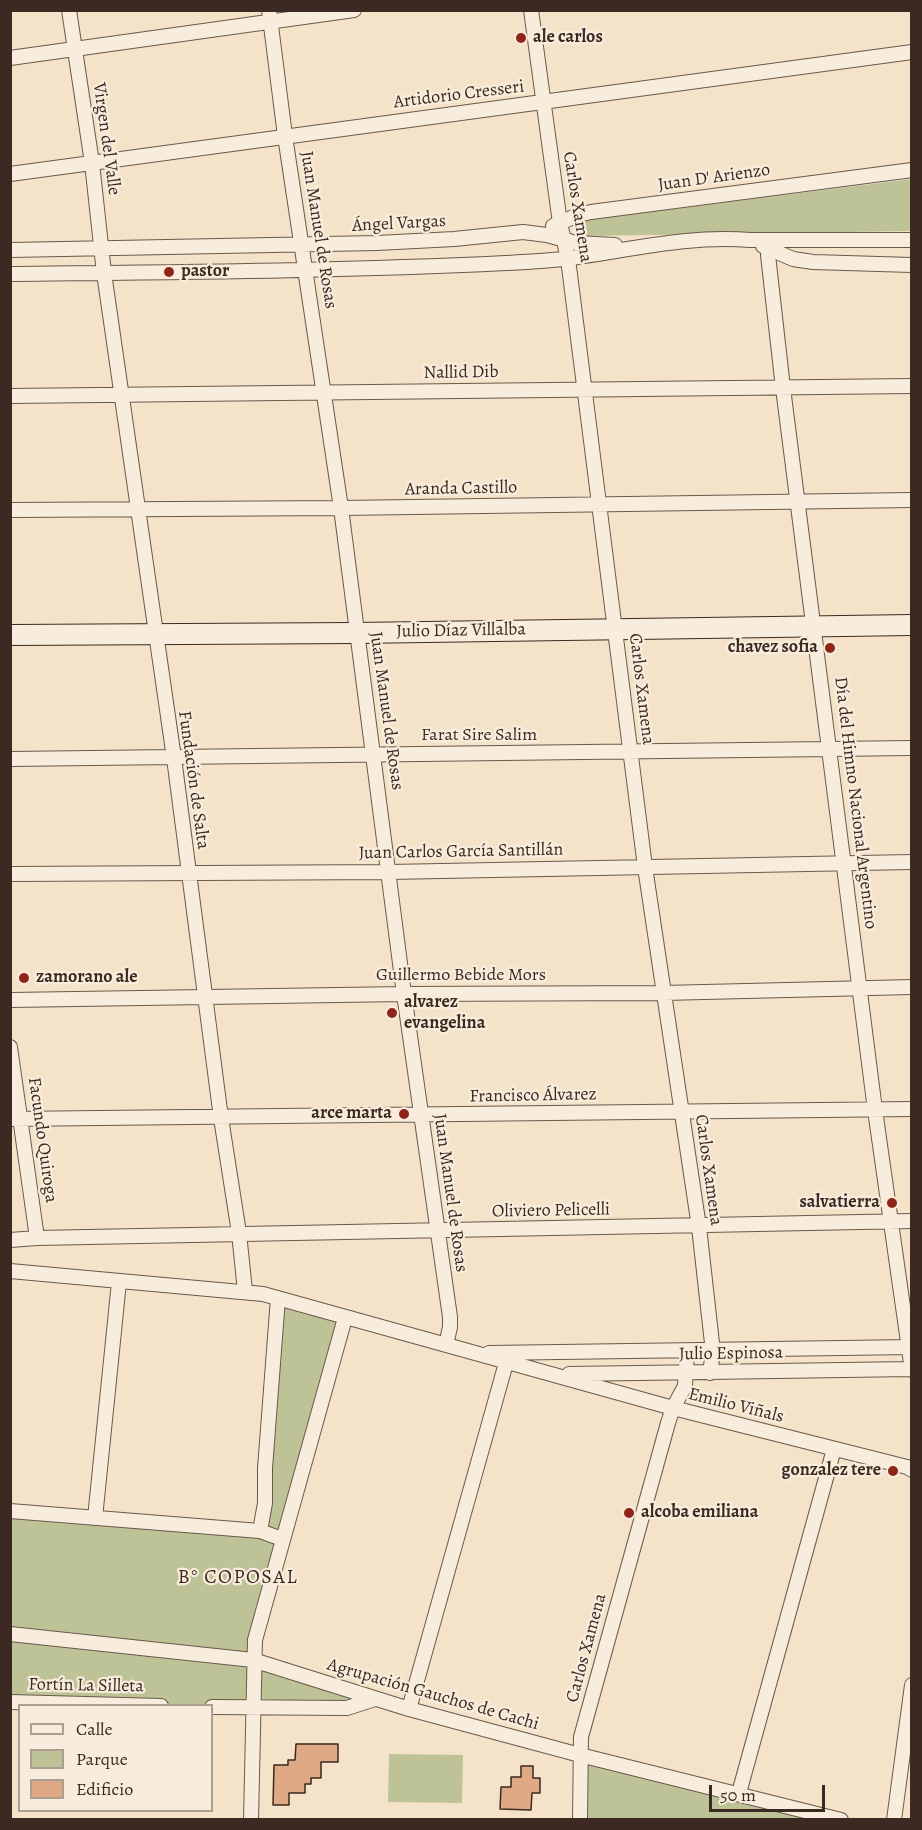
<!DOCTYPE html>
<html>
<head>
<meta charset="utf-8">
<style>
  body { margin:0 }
  #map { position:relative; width:922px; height:1830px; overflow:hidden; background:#f5e3c9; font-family:Alegreya,serif }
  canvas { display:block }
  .frame { position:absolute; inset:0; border:12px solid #3b2922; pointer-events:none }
  .legend { position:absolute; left:18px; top:1704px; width:195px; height:108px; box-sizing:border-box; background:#f8eddc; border:2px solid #ac9f92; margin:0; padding:8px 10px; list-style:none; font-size:18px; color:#3b2922 }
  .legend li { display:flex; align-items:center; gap:12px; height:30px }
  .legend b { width:30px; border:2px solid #ac9f92 }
  .scale { position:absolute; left:709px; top:1785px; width:116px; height:27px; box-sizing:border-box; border:3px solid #3b2922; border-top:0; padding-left:8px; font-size:18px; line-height:21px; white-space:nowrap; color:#3b2922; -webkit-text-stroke:4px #f8eddc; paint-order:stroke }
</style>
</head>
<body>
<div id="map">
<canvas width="922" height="1830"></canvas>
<div class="frame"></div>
<ul class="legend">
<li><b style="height:8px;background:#f8eddc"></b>Calle</li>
<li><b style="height:16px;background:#bdc396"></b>Parque</li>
<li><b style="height:16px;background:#dfa986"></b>Edificio</li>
</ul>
<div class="scale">50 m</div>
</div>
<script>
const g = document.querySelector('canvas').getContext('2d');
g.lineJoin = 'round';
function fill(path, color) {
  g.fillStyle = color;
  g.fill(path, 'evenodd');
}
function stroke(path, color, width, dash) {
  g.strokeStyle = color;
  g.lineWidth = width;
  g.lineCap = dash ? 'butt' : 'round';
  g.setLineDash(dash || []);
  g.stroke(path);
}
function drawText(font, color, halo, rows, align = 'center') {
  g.font = font + ' Alegreya,serif';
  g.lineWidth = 4.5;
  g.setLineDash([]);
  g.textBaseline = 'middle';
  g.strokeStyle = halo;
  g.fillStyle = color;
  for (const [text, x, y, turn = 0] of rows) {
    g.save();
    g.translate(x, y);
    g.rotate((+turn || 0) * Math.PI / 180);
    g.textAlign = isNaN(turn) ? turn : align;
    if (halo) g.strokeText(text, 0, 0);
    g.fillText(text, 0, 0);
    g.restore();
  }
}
const green = new Path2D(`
  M911 179V231L587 236 579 221Z
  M278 1298 345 1318 253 1660 375 1699 347 1708 11 1702V1511L260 1531Z
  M389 1754 463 1755 462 1803 388 1802Z
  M580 1755 841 1819H580Z`);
const building = new Path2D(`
  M296 1744H338V1762H321V1778H311V1784H305V1793H289V1805H273L274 1765H288V1760H295Z
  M521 1766H533V1778H540V1793H532L531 1810 500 1809 501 1787H511V1777H521Z`);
const street = new Path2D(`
  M69 10 92 163 104 273 174 758 221 1118 239 1233 245 1291
  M269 10 285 136 341 508 404 994 450 1317V1327L446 1345
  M531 10 560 223 568 259 645 867 699 1227 713 1352 710 1373
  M10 58 354 10
  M10 174 912 52
  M553 226 578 215 591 212 912 170
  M772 240 768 255 783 388 875 1110 912 1370
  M763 246 793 259 813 262 912 265
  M10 250 377 243 454 239 523 232 547 235 576 243 615 245
  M10 274C176 272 341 271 506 263 527 262 549 261 570 258 630 250 689 235 750 240H912
  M10 396 912 386
  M10 510 341 508 912 500
  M10 759 912 748
  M10 874 389 872 912 862
  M10 1000 404 994 663 993 912 987
  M10 1047 37 1238
  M10 1119 912 1109
  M10 1240 37 1238 912 1221
  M10 1271 263 1294 673 1408 907 1467 912 1470
  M489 1353 912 1347
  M569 1374 912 1369
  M10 1511 260 1531 282 1539
  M95 1518 119 1282
  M260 1531 265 1503V1468L278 1298
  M10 1634 253 1660 409 1709 580 1755 841 1820
  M10 1702 161 1706
  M212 1707 347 1708 375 1699
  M409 1709 506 1363
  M739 1793 834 1449
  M251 1820 255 1640 345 1318
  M580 1820 581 1737 668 1423 673 1408 685 1386 687 1352
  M894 1820 912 1685`);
const secondary = new Path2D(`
  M10 635 356 633 912 625`);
const markers = [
  [521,38,6,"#8f2418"],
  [169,272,6,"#8f2418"],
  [830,648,6,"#8f2418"],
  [24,978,6,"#8f2418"],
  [392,1013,6,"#8f2418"],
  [404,1114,6,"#8f2418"],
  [892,1203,6,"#8f2418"],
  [893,1471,6,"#8f2418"],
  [629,1513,6,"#8f2418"]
];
const poiNames = [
  ["ale carlos",533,38],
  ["pastor",181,272],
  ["chavez sofia",818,648,"right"],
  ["zamorano ale",36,978],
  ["alvarez",404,1003],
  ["evangelina",404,1024],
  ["arce marta",392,1114,"right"],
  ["salvatierra",880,1203,"right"],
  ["gonzalez tere",881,1471,"right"],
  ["alcoba emiliana",641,1513]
];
const streetNames = [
  ["Artidorio Cresseri",459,95,-7],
  ["Virgen del Valle",106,139,82],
  ["Juan D' Arienzo",714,178,-8],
  ["Carlos Xamena",577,207,81],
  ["Ángel Vargas",399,224,-3],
  ["Juan Manuel de Rosas",318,230,81],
  ["Nallid Dib",461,373,-1],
  ["Aranda Castillo",461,489,-1],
  ["Julio Díaz Villalba",461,631,-1],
  ["Carlos Xamena",641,689,83],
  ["Juan Manuel de Rosas",386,711,82],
  ["Farat Sire Salim",479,736],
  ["Fundación de Salta",193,780,82],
  ["Día del Himno Nacional Argentino",855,803,83],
  ["Juan Carlos García Santillán",461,852,-1],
  ["Guillermo Bebide Mors",461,976],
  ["Francisco Álvarez",533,1096,-1],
  ["Facundo Quiroga",42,1140,82],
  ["Carlos Xamena",708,1170,82],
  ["Juan Manuel de Rosas",450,1193,82],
  ["Oliviero Pelicelli",551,1211,-1],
  ["Julio Espinosa",731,1354,-1],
  ["Emilio Viñals",736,1406,14],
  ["Carlos Xamena",587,1648,-75],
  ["Fortín La Silleta",86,1686,1],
  ["Agrupación Gauchos de Cachi",433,1695,16]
];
const neighbourhoodNames = [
  ["B° COPOSAL",238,1578]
];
fill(green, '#bdc396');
fill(building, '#dfa986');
stroke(building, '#3b2922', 1.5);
stroke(street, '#6a584c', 16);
stroke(secondary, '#3b2922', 22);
stroke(street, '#f8eddc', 14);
stroke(secondary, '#f8eddc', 20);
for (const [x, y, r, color] of markers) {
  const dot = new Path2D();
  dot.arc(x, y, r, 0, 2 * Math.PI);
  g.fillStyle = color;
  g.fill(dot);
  stroke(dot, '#f8eddc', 2);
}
drawText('bold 18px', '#3b2922', '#f8eddc', poiNames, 'left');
drawText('18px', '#3b2922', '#f8eddc', streetNames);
g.letterSpacing = '1.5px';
drawText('20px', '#3b2922', '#f8eddc', neighbourhoodNames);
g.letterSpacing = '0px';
</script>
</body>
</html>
